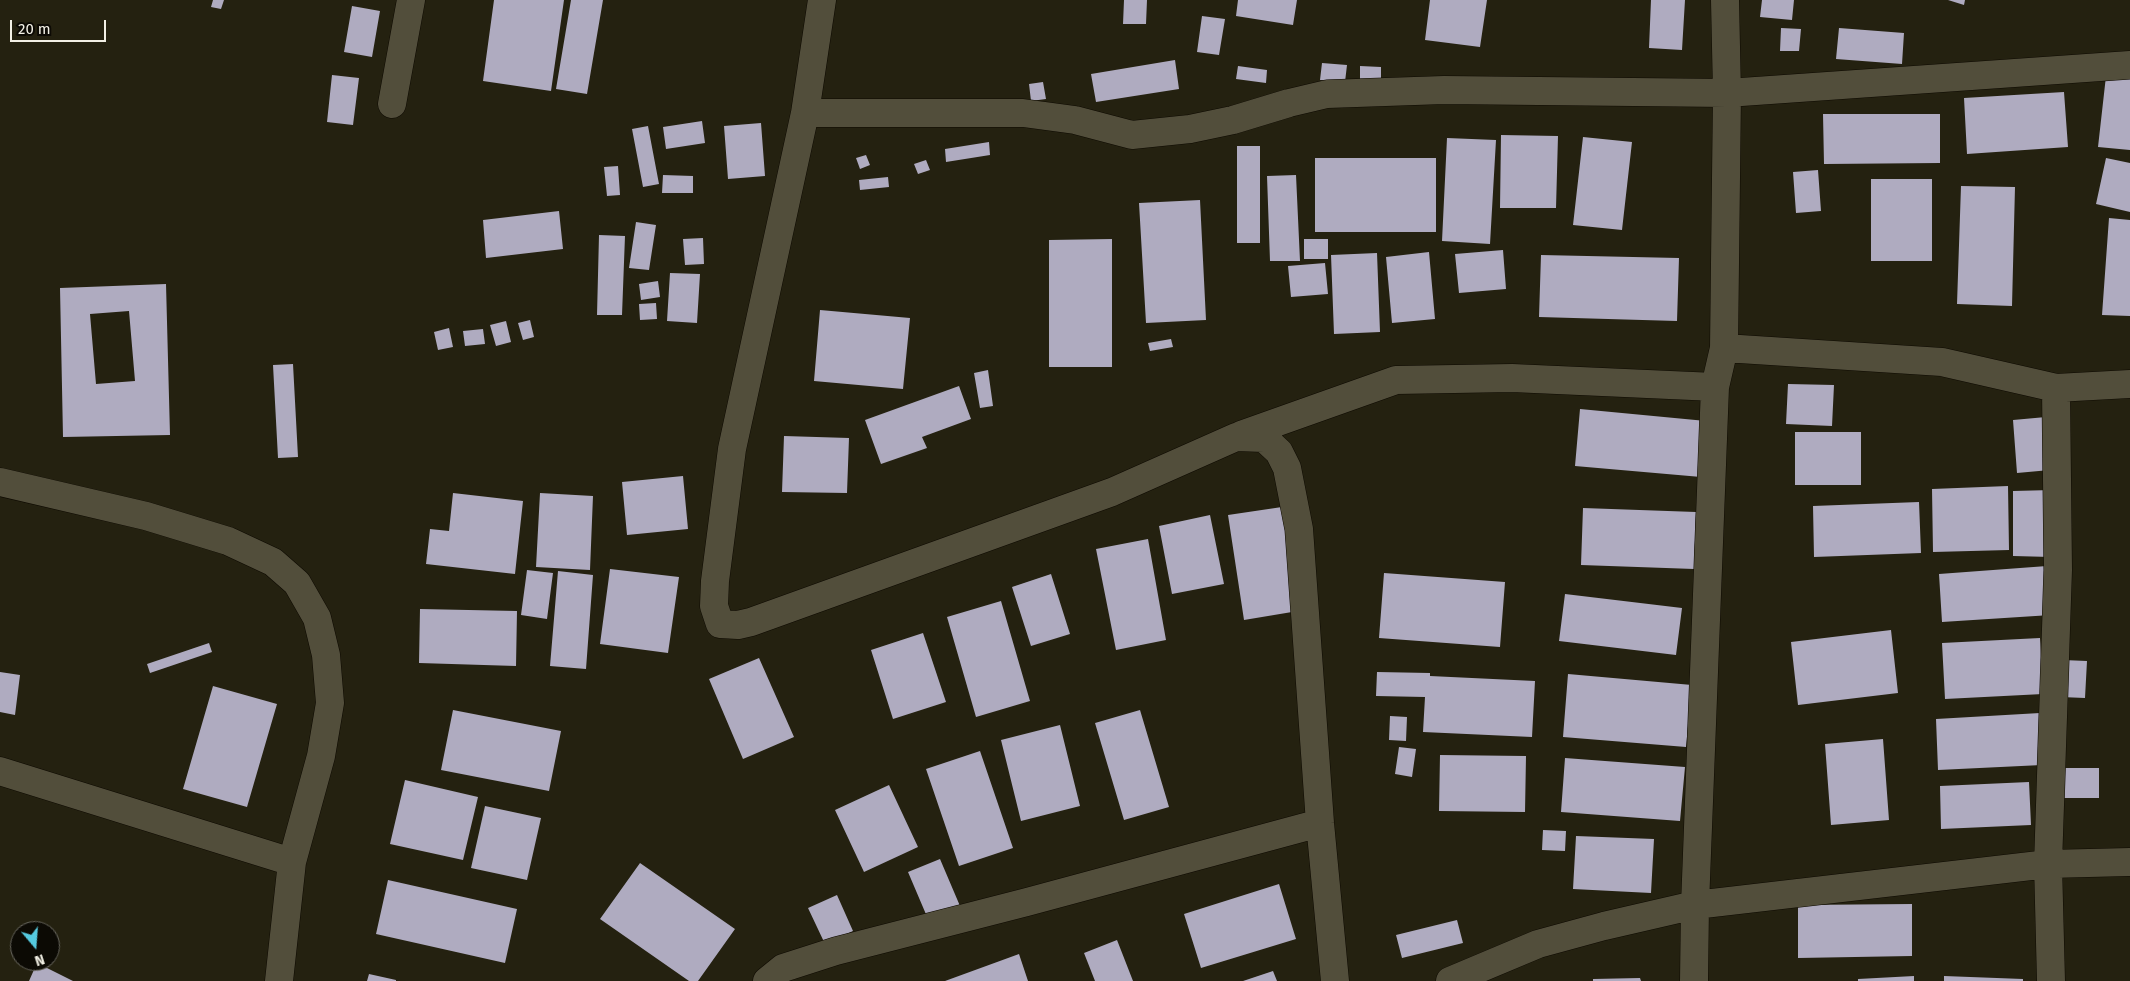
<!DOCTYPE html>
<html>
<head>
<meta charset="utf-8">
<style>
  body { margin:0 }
  #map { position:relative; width:2130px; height:981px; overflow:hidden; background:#242110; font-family:"Fira Sans",sans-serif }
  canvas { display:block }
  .north { position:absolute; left:10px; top:921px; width:50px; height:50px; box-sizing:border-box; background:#0c0a04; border:1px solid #68665e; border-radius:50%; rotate:162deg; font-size:14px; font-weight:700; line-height:20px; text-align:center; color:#f2f0e5 }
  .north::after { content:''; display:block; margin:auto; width:18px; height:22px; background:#55cae0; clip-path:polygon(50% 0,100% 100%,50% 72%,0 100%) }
  .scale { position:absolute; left:10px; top:20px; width:96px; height:22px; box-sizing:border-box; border:2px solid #f2f0e5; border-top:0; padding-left:6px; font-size:15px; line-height:18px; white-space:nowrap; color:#f2f0e5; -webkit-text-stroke:4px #0c0a04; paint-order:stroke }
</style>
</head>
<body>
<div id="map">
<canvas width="2130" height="981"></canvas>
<div class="north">N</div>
<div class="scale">20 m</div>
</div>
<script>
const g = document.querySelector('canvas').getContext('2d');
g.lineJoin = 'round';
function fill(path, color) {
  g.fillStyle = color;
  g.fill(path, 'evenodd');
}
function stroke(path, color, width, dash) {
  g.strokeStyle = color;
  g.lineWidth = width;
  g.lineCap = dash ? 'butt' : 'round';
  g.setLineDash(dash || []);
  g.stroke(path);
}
const building = new Path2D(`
  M213 0H224L221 9 211 7Z
  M494 0H564L551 91 483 81Z
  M571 0H603L587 94 556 89Z
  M1124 0H1147L1146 24H1123Z
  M1238 0H1297L1293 25 1236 16Z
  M1430 0H1487L1480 47 1425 40Z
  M1651 0H1685L1682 50 1649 48Z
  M1762 0H1794L1792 20 1760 17Z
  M1948 0H1965L1964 5Z
  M352 6 380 11 372 57 344 52Z
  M1202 16 1225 19 1219 55 1197 52Z
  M1781 28 1801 29 1799 51H1780Z
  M1839 28 1904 33 1902 64 1836 59Z
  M1175 60 1179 89 1096 102 1091 74Z
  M1322 63 1347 65 1345 82 1320 80Z
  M1238 66 1267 70 1266 83 1236 79Z
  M1360 66 1381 67V81L1360 80Z
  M332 75 359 78 353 125 327 122Z
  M2106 76 2130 79V150L2098 147Z
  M1043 82 1046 99 1031 101 1029 84Z
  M2064 92 2068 147 1967 154 1964 98Z
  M1823 114H1940V163L1824 164Z
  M702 121 705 143 666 149 663 127Z
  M761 123 765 176 728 179 724 126Z
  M648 126 659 184 643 187 632 129Z
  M1501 135 1558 136 1556 208H1500Z
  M1583 137 1632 142 1622 230 1573 225Z
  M1447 138 1496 140 1490 244 1442 241Z
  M989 142 990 155 946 162 945 149Z
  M1237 146H1260V243H1237Z
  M866 155 870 165 860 169 856 158Z
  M1315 158H1436V232H1315Z
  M2106 158 2130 163V212L2096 204Z
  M926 160 930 170 918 174 914 164Z
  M618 166 620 195 607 196 604 167Z
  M1818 170 1821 211 1796 213 1793 172Z
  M663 175 693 176V193H662Z
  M1296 175 1300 261H1270L1267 176Z
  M888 177 889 187 860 190 859 180Z
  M1871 179H1932V261H1871Z
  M1961 186 2015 187 2012 306 1957 304Z
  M1200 200 1206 320 1146 323 1139 203Z
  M559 211 563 249 486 258 483 220Z
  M2109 218 2130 220V316L2102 315Z
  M636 222 656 225 649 270 629 268Z
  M599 235 625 236 622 315H597Z
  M703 238 704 264 685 265 683 239Z
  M1112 239V367H1049V240Z
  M1304 239H1328V259H1304Z
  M1503 250 1506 289 1459 293 1455 254Z
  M1429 252 1435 319 1392 323 1386 257Z
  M1377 253 1380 332 1334 334 1331 255Z
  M1541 255 1679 258 1677 321 1539 317Z
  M1325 263 1328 294 1291 297 1288 266Z
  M670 273 700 274 697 323 667 321Z
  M658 281 660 297 641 300 639 284Z
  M166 284 170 435 63 437 60 288ZM129 311 135 381 96 384 90 314Z
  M656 303 657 319 640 320 639 304Z
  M820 310 910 318 903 389 814 381Z
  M530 320 534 337 523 340 518 323Z
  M506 321 511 342 496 346 490 325Z
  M449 328 453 347 438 350 434 332Z
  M483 329 485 344 465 346 463 331Z
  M1171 339 1173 347 1150 351 1148 343Z
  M293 364 298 457 278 458 273 365Z
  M988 370 993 406 980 408 974 373Z
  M1788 384 1834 385 1832 426 1786 424Z
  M959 386 971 419 922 437 927 448 881 464 865 420Z
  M1580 409 1706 421 1701 477 1575 466Z
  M2046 417 2050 470 2017 473 2013 420Z
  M1795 432H1861V485H1795Z
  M784 436 849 438 847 493 782 492Z
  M683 476 688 529 627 535 622 482Z
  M2008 486 2009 550 1933 552 1932 489Z
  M2052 490 2051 557 2013 556V491Z
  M453 493 523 501 515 574 426 564 430 529 449 531Z
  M540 493 593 496 590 570 536 567Z
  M1919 502 1921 553 1814 557 1813 506Z
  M1282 507 1298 611 1244 620 1228 515Z
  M1583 508 1696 512 1694 569 1581 565Z
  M1210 515 1224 584 1172 594 1159 526Z
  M1148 539 1166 640 1116 650 1096 549Z
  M2047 566 2051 615 1942 622 1939 574Z
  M610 569 679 577 668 653 600 644Z
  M527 570 553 573 547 619 521 615Z
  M558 571 593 575 586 669 550 666Z
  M1384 573 1505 582 1500 647 1379 638Z
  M1051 574 1070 634 1031 646 1012 587Z
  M1565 594 1682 608 1676 655 1559 641Z
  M1001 601 1030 701 976 717 947 617Z
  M420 609 517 611 516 666 419 663Z
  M1891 630 1898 693 1798 705 1791 642Z
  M923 633 946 702 893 719 871 650Z
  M2040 638 2043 694 1945 699 1942 643Z
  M209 643 212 652 150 673 147 664Z
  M759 658 794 737 743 759 709 679Z
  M2063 660 2087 661 2085 698 2061 697Z
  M0 672 20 675 15 715 0 712Z
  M1377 672 1430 673V676L1535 681 1532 737 1423 732 1425 697 1376 696Z
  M1568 674 1692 685 1686 747 1563 737Z
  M213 686 277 704 247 807 183 789Z
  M453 710 561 731 549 791 441 770Z
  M1140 710 1169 807 1124 820 1095 723Z
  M2040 713 2042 765 1938 770 1936 719Z
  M1390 716 1407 717 1406 741 1389 740Z
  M1060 725 1080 806 1021 821 1001 740Z
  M1883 739 1889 820 1831 825 1825 744Z
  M1399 747 1416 749 1412 777 1395 774Z
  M980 751 1013 848 959 866 926 769Z
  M1440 755 1526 756 1525 812 1439 811Z
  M1565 758 1685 767 1680 821 1561 812Z
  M2061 768H2099V798H2060Z
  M405 780 478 797 463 860 390 844Z
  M2029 782 2031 825 1941 829 1940 786Z
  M889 785 918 847 864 872 835 810Z
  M485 806 541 818 527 880 471 868Z
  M1543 830 1566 831 1565 851 1542 850Z
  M1576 836 1654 839 1651 893 1573 889Z
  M940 859 960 906 928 919 908 872Z
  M640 863 735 929 698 981H689L600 919Z
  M388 880 517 909 505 963 376 934Z
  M1279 884 1296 939 1201 968 1184 914Z
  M837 895 853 931 825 944 808 908Z
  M1912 904V956L1798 958V905Z
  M1457 920 1463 943 1402 958 1396 935Z
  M1117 940 1133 981H1095L1084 953Z
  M1019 954 1028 981H945Z
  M37 963 73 981H29Z
  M1273 971 1277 981H1243Z
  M369 974 396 980V981H367Z
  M1914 976V981H1858V979Z
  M1944 976 2023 979V981H1944Z
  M1640 978 1641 981H1593V979Z`);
const street = new Path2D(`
  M822 0 805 113 732 449 715 581 714 606 720 624 738 625 751 622 1112 492 1236 437 1264 438 1279 452 1287 468 1299 529 1320 823 1335 981
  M392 104 411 0
  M805 113H1023L1075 120 1132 135 1190 129 1233 120 1289 103 1327 94 1444 90 1727 93 2130 65
  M1724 348 1942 362 2056 388 2130 384
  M1241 435 1396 380 1512 378 1715 387
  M0 482 146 516 228 541 273 562 297 583 317 618 326 655 330 703 321 756 292 862 279 981
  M0 771 292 862
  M767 981 783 968 836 951 1027 902 1320 823
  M1450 981 1538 944 1604 926 1695 905 2048 864 2130 862
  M1694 981 1695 905 1715 387 1724 348 1727 93 1725 0
  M2051 981 2048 864 2058 570 2056 388`);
fill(building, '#afabc0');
stroke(street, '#0e0a00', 29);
stroke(street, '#524e3b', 28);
</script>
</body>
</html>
